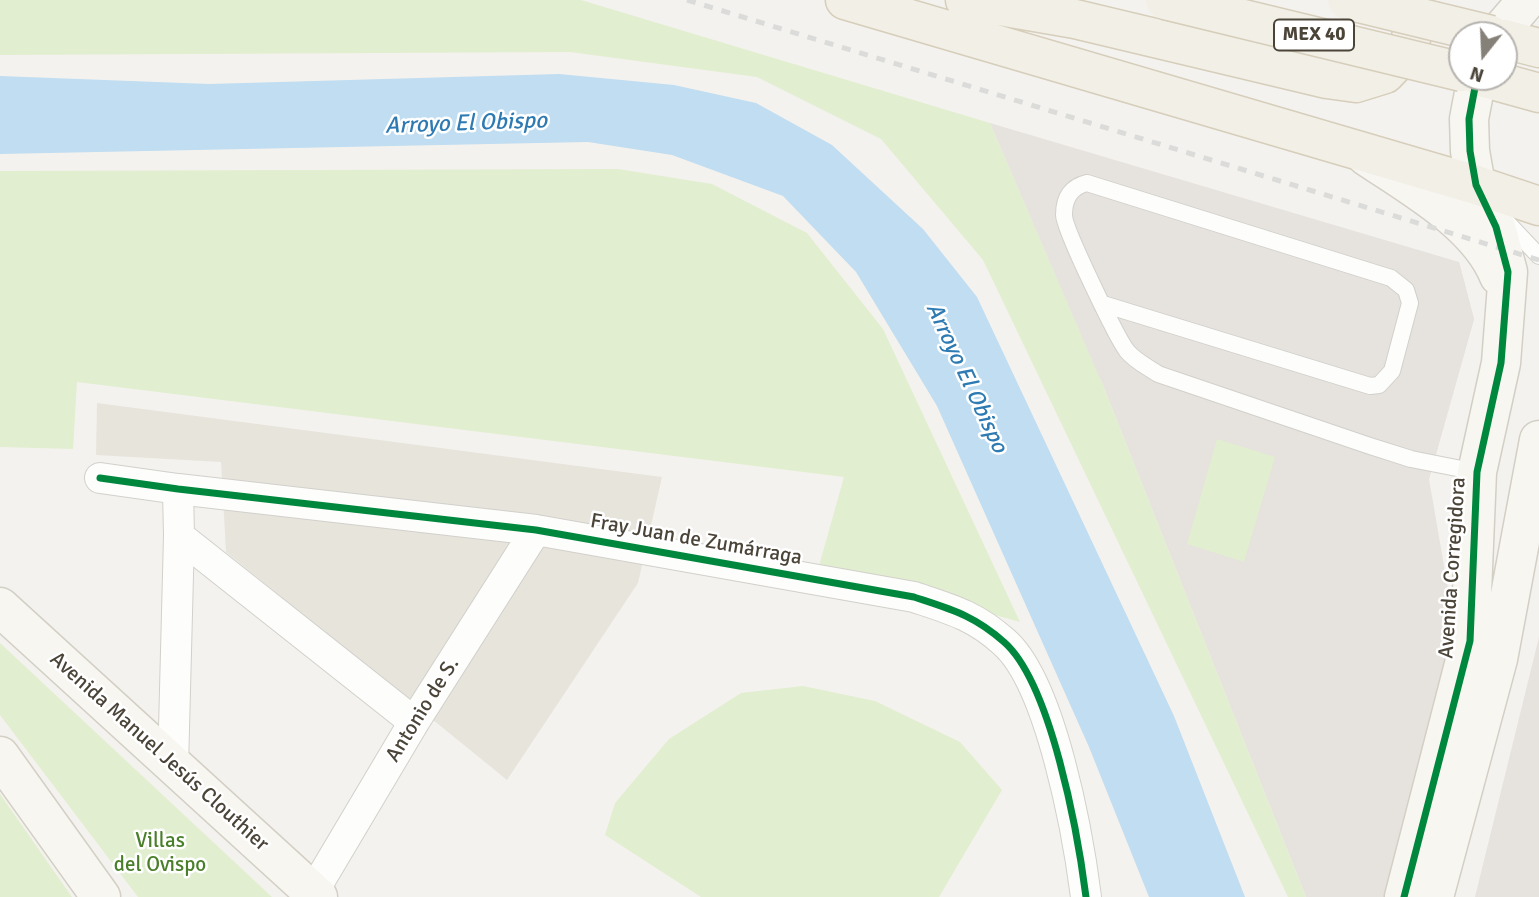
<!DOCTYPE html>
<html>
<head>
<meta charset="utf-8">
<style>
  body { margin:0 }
  #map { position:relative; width:1539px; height:897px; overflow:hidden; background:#f4f2ee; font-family:Signika,sans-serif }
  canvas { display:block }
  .north { position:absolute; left:1448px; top:21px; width:70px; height:70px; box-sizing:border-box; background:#fff; border:2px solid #b7b4b0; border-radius:50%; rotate:198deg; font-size:19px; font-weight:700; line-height:28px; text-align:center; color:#4b4439 }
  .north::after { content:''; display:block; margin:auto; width:24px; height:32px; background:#868178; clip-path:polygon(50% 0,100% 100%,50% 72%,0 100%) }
</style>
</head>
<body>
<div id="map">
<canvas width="1539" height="897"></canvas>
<div class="north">N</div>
</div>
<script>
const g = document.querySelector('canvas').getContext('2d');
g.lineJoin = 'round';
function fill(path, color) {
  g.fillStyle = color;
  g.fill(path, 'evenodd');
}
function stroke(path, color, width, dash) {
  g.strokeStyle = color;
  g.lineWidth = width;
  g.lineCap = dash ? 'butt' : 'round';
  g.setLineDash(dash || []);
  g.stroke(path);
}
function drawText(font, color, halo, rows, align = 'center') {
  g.font = font + ' Signika,sans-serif';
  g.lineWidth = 5;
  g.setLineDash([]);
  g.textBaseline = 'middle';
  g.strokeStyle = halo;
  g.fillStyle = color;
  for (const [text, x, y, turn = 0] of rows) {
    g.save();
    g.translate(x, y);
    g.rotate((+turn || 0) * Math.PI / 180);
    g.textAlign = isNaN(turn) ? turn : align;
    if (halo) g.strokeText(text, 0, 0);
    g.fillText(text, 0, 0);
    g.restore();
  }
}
const residential = new Path2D(`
  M97 403 662 477 638 583 507 780 226 552 221 462 96 455Z`);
const industrial = new Path2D(`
  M1459 262 1474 319 1429 479 1448 589 1444 670 1388 897H1306L1098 373Z
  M1539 637V897H1475Z`);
const green = new Path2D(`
  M0 0H581L990 123 1098 373 1306 897H1288L983 260 881 139 757 77 570 52 0 55Z
  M618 169 712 184 807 233 883 329 1020 622 819 566 844 477 77 382 73 449 0 447V171Z
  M1217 439 1275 457 1244 562 1187 544Z
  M0 643 272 897H138L0 715Z
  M803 686 875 701 960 742 1002 790 939 897H701L605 835 615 803 669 739 741 693Z
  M0 794 72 897H0Z`);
const parking = new Path2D(`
  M990 123 1459 262 1474 319 1429 479 1100 379Z`);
const water = new Path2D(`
  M559 74 674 85 756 103 832 145 923 229 977 297 1174 716 1245 897H1149L1089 747 937 406 856 272 783 196 672 155 588 142 0 154V76L209 84Z`);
const lane = new Path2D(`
  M1502 217 1539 256
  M1103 304 1370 386 1379 385 1392 371 1410 303 1406 290 1391 278 1087 183C1071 187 1064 198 1064 215 1064 229 1117 338 1127 351 1135 361 1148 367 1158 374L1370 446 1411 459 1477 472`);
const street = new Path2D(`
  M100 478 178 489 536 530 914 597C950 609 974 615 1004 642 1051 683 1078 834 1086 897
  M179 536 414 722
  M173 767 179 536 178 489
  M313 892 414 722 536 530`);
const secondary = new Path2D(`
  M1497 35 1527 0
  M1366 156C1410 186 1478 223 1499 276
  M0 607 318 897
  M0 756 101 897
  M1404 897 1470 641 1477 472 1501 363 1508 272 1496 227 1476 185 1470 151 1469 119 1477 77
  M1434 897 1498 659 1539 440`);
const primary = new Path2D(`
  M845 0 1476 185 1539 206
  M965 0 1075 19 1327 79 1356 83 1385 74 1406 52 1416 24 1412 0
  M1504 39 1539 48
  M1481 77 1539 93`);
const rail = new Path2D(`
  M687 0 1539 260`);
const primaryBridge = new Path2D(`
  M1165 0 1462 72
  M1347 0 1491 35`);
const cycleway = new Path2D(`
  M100 478 178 489 536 530 914 597C950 609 974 615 1004 642 1051 683 1078 834 1086 897
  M1404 897 1470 641 1477 472 1501 363 1508 272 1496 227 1476 185 1470 151 1469 119 1477 77`);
const shields = [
  [1314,35,80]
];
const shieldNames = [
  ["MEX 40",1314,35]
];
const streetNames = [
  ["Fray Juan de Zumárraga",696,540,10],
  ["Avenida Corregidora",1453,568,-86],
  ["Antonio de S.",423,710,-58],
  ["Avenida Manuel Jesús Clouthier",159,752,42]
];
const parkNames = [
  ["Villas",160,841],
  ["del Ovispo",160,865]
];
const waterNames = [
  ["Arroyo El Obispo",466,124,-2],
  ["Arroyo El Obispo",966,378,65]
];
fill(residential, '#e7e4dc');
fill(industrial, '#e6e2de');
fill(green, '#e1eecf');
fill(parking, '#e6e3df');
fill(water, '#c0ddf1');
stroke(lane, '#d2d0cb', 18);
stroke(street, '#d2d0cb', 32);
stroke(secondary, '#d3cfc5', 41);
stroke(primary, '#d6cebb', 41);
stroke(lane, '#fdfdfc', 16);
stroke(street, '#fdfdfc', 30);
stroke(secondary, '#f7f6f1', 38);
stroke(primary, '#f2efe6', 38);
stroke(rail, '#dbdbda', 5, [9, 9]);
stroke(primaryBridge, '#d6cebb', 41, []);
stroke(primaryBridge, '#f2efe6', 38);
stroke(cycleway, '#00873e', 7);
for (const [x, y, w] of shields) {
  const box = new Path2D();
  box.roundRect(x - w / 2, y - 15.5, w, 31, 5);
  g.fillStyle = '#fff';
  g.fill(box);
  stroke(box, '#4b4439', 2);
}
drawText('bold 19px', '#4b4439', null, shieldNames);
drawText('21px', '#4b4439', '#fff', streetNames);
drawText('21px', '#4a7f2a', '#fff', parkNames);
drawText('italic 23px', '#2e7ab2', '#fff', waterNames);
</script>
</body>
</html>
